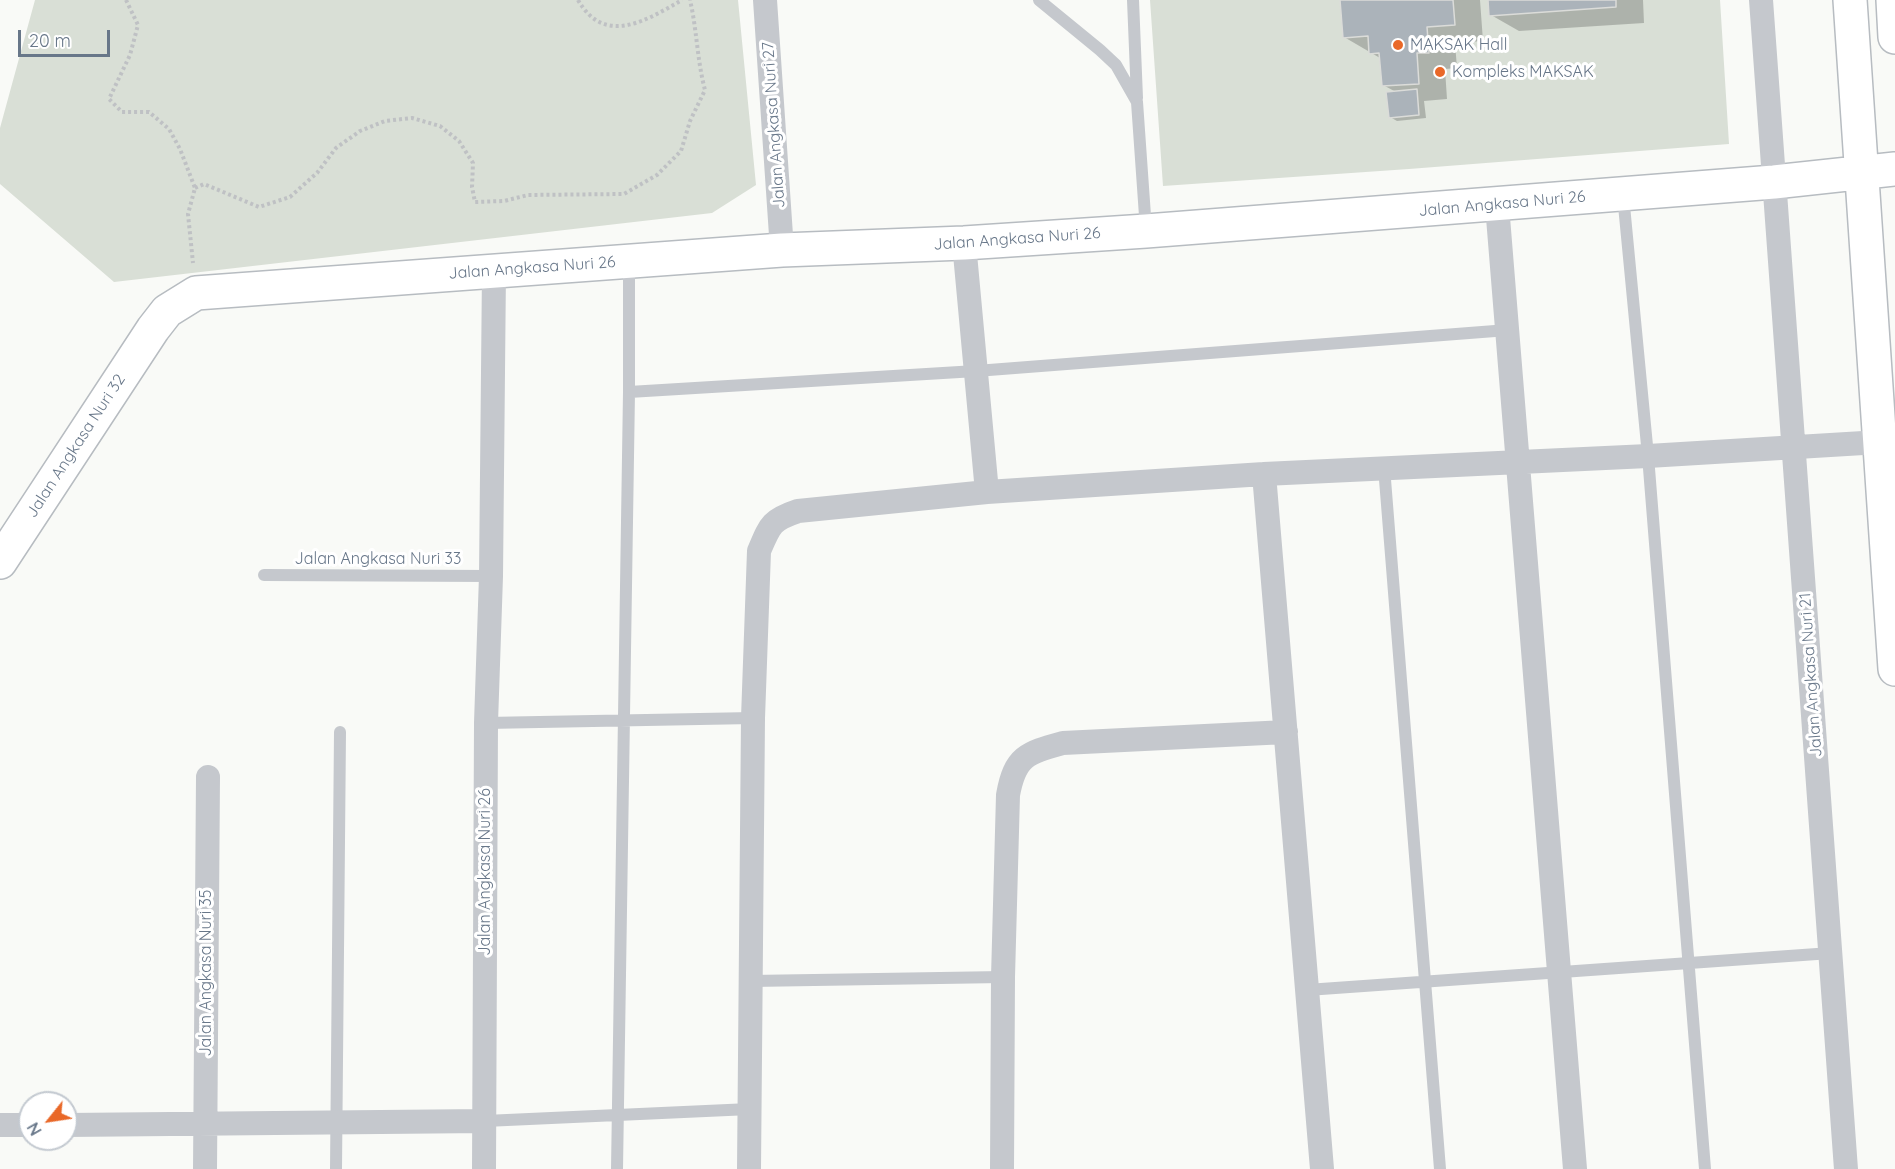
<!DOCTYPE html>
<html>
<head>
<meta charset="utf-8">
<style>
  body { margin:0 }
  #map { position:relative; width:1895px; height:1169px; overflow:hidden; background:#f9faf7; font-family:Quicksand,sans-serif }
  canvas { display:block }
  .north { position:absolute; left:18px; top:1091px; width:60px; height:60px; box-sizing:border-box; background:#fff; border:2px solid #c3c9d0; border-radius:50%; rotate:240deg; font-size:16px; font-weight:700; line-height:24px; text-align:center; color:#687789 }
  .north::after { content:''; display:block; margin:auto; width:21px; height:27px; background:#e96828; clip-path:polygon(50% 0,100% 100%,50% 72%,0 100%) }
  .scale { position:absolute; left:18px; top:30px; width:92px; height:27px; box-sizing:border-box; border:3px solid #687789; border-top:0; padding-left:8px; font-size:18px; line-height:21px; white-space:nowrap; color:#687789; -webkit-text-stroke:4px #fff; paint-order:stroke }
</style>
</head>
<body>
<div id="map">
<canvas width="1895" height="1169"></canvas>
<div class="north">N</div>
<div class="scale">20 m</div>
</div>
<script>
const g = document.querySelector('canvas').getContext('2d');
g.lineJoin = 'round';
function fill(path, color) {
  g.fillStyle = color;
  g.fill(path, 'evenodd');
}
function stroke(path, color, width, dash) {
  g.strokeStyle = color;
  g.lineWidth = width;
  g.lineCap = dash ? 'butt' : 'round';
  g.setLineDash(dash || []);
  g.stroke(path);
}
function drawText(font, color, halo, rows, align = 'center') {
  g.font = font + ' Quicksand,sans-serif';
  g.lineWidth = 6;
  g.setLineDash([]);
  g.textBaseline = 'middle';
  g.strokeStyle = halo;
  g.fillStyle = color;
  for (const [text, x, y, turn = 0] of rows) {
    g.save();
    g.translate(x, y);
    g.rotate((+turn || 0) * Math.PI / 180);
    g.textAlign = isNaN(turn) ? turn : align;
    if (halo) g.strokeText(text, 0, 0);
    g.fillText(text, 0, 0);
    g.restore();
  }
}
const green = new Path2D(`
  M35 0H738L756 185 712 213 114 282 0 184V128Z
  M1150 0H1720L1729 144 1409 169 1163 186Z`);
const shadow = new Path2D(`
  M1342 0H1480L1483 41 1455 43 1457 68 1445 69 1447 99 1424 101 1426 118 1397 121 1390 117 1396 92 1383 85 1380 58 1344 37Z
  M1490 0H1643L1644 23 1519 31 1491 15Z`);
const building = new Path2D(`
  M1340 0H1453L1455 25 1427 27 1429 53H1417L1419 84 1382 86 1379 53 1369 54 1368 36 1343 38Z
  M1488 0H1616V7L1489 16Z
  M1417 89 1419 115 1389 118 1386 92Z`);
const path = new Path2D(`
  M126 0 138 25 130 55 109 99 122 112H149L169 129 180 149 195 188 188 214 193 263
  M578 0C605 47 647 20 682 0
  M195 188 204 184 259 207 290 197 317 173 336 148 360 131 385 121 412 118 440 126 459 141 473 163 472 187 475 202 504 201 528 195 624 194 657 175 681 151 690 121 705 90C697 60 697 30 690 0`);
const lane = new Path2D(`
  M1039 0 1100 50 1116 65 1137 102 1146 230
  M1133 0 1137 98
  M1623 195 1648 456 1705 1169
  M629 392 976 371 1508 330
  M1384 467 1440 1169
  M264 575 491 576
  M486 723 753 718
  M751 981 1003 977
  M1307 990 1831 953
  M485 1121 750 1109
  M336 1169 340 732
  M617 1169 629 392V262`);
const street = new Path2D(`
  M765 0 782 250
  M1761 0 1846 1169
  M1497 205 1575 1169
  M964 243 987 492
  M1264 474 1322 1169
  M0 1125H30
  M66 1125 485 1121
  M205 1169 208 777
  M484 1169 486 723 491 576 494 270
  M749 1169 753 718 759 551C770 525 771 520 798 511L987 492 1264 474 1648 456 1880 442
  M1002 1169 1003 977 1008 795C1015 756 1027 753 1063 743L1286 732`);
const secondary = new Path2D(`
  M1850 0 1895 669
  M1893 0 1895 37
  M0 562 153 329 167 311 196 293 782 250 964 243 1146 231 1774 182 1895 169`);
const markers = [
  [1398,45,6,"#e96828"],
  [1440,72,6,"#e96828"]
];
const poiNames = [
  ["MAKSAK Hall",1410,45],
  ["Kompleks MAKSAK",1452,72]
];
const streetNames = [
  ["Jalan Angkasa Nuri 27",774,125,-94],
  ["Jalan Angkasa Nuri 26",1502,204,-5],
  ["Jalan Angkasa Nuri 26",1017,239,-4],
  ["Jalan Angkasa Nuri 26",532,268,-4],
  ["Jalan Angkasa Nuri 32",76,446,-57],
  ["Jalan Angkasa Nuri 33",378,559],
  ["Jalan Angkasa Nuri 21",1811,675,-94],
  ["Jalan Angkasa Nuri 26",485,872,-90],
  ["Jalan Angkasa Nuri 35",206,973,-90]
];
fill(green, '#d9dfd6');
fill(shadow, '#0003');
fill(building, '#abb3ba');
stroke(building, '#dbdcd9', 1.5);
stroke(secondary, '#b7bcc1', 36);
stroke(path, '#bfc1c4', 4, [3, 3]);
stroke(lane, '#c5c8cd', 12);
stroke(street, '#c5c8cd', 24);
stroke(secondary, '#fff', 33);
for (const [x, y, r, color] of markers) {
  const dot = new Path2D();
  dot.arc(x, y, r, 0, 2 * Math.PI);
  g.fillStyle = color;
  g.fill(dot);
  stroke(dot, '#fff', 2);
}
drawText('16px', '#687789', '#fff', poiNames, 'left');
drawText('16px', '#687789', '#fff', streetNames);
</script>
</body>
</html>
